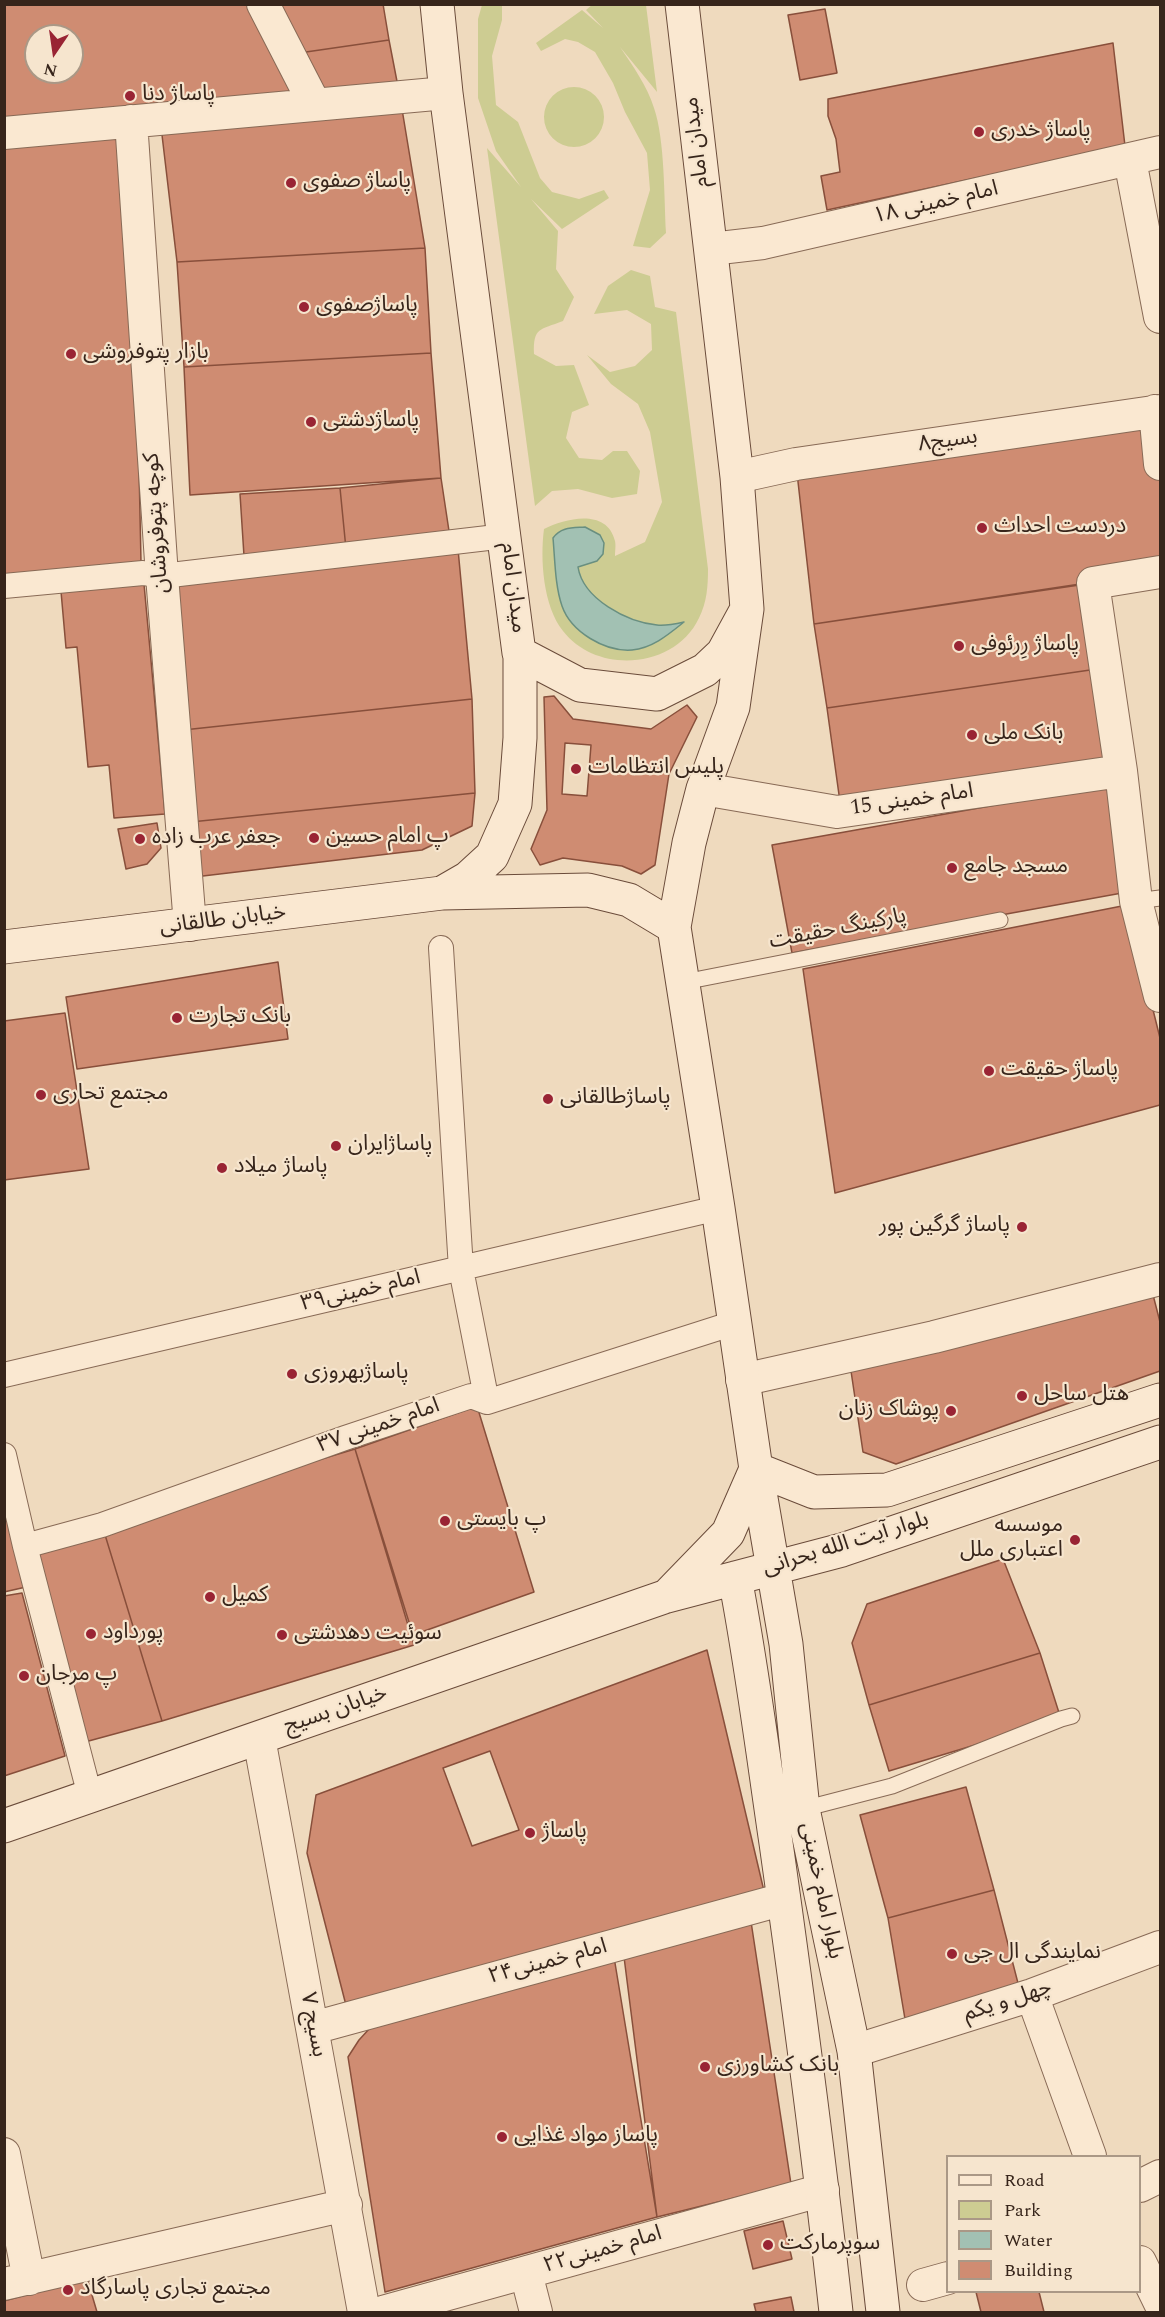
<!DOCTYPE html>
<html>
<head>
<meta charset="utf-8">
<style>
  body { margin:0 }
  #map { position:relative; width:1165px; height:2317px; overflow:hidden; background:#efdabe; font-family:Spectral,serif }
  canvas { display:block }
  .frame { position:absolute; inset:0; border:6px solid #37251b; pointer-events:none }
  .legend { position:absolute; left:946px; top:2155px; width:195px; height:138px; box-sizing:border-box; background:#f6e5ce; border:2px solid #aa9886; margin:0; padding:8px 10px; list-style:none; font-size:18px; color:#37251b }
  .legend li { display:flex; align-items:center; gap:12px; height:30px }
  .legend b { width:30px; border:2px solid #aa9886 }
  .north { position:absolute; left:24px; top:24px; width:60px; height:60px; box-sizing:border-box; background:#f6e5ce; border:2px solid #aa9886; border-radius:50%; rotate:193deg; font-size:16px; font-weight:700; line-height:24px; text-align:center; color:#37251b }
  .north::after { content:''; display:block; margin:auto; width:21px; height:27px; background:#992434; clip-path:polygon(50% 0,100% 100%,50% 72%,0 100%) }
</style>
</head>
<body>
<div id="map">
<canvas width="1165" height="2317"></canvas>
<div class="frame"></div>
<ul class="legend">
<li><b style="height:8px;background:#fae8d1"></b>Road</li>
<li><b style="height:16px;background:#cdcc92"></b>Park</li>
<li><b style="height:16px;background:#a2c1b3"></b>Water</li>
<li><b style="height:16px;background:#cf8c72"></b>Building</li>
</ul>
<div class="north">N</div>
</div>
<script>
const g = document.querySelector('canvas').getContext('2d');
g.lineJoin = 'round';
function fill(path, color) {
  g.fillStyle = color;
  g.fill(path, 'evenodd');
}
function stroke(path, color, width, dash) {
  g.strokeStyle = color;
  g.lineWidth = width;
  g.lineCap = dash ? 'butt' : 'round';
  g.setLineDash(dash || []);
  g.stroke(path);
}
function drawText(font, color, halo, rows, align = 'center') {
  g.font = font + ' Spectral,"Noto Sans Arabic",serif';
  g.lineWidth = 4.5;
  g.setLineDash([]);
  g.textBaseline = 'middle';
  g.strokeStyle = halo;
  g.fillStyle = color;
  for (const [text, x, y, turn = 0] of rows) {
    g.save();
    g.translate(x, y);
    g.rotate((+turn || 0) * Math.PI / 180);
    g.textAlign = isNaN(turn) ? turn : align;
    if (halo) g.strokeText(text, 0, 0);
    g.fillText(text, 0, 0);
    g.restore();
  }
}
const green = new Path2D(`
  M593 4 646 5 657 92 620 47C633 66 647 86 654 108 665 140 664 197 666 233L650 248 633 246 650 190 647 153 625 112 613 83 595 52 578 42 565 39 541 51 536 43 582 10 603 28 586 10Z
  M482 5H502V20L492 56 496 105 518 122 540 178 552 192 579 199 604 190 609 198 562 229 531 199 558 231 556 269 574 297 563 321C540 330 533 327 534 354L556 366 574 365 589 405 572 412 566 438 579 458 602 460 613 451H627L640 471 637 494 612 498 578 489 552 491 535 506 487 148 521 187 496 151 478 98V19Z
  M544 117a30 30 0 1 1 60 0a30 30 0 1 1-60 0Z
  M631 270 650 276 655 307 676 312 708 569C708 586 707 602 699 618 675 669 597 675 563 631 543 606 540 559 544 529 566 518 607 508 615 541 616 545 615 552 615 556L645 542 662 502 650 432 638 404 611 384 587 355 610 372 635 366 652 350 651 324 627 310 594 314 608 286Z`);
const water = new Path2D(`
  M585 527 600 535 604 543 603 554 597 561 578 567C583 599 627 622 657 625 666 626 675 624 684 622 669 634 653 648 632 650 605 652 571 632 562 606 555 586 555 560 553 538 561 527 572 528 585 527Z`);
const building = new Path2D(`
  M4 4H254L299 96 4 131ZM36 36H72V72H36Z
  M277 4H383L389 40 299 53Z
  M825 9 837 73 800 80 788 15Z
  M389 40 400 97 317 94 299 53Z
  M1113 43 1125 146 827 210 821 176 840 172 836 139 828 116V99Z
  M400 97 425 248 177 262 160 118Z
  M132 133 141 562 4 578V145Z
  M425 248 431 353 184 367 177 262Z
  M431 353 441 478 190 495 184 367Z
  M1152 421 1160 483V572L814 624 796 464Z
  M441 478 449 531 346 549 340 488Z
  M340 488 346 549 244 556 240 494Z
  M458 549 472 699 174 731 162 576Z
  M143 573 165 814 114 818 109 765 88 767 77 647 66 648 60 580Z
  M1093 583 1104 668 827 708 814 624Z
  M1104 668 1116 763 840 802 827 708Z
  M554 696 573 719 651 729 687 705 697 717 669 774 655 865 641 874 622 866 563 858 540 865 531 849 547 810 544 697Z
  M472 699 475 793 181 823 174 731Z
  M565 743 591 745 587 796 562 794Z
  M1113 784 1133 891 792 953 772 845Z
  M475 793 472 826 422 850 186 878 181 823Z
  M157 823 161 848 147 864 126 869 118 829Z
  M1127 905 1160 1038V1105L835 1193 803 969Z
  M278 962 288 1039 77 1069 66 997Z
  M65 1013 89 1169 4 1180V1021Z
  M1151 1287 1160 1322V1371L896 1464 863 1452 851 1371Z
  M477 1406 534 1592 413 1635 355 1449Z
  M355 1449 414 1645 162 1721 102 1525Z
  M4 1483 26 1587 4 1592Z
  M102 1525 162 1721 74 1745 25 1546Z
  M1003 1559 1040 1653 869 1705 852 1643 867 1604Z
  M22 1593 65 1756 4 1776V1596Z
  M707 1650 764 1891 349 2017 307 1853 316 1795Z
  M1040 1653 1061 1719 889 1771 869 1705Z
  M490 1751 519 1830 472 1846 443 1768Z
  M966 1787 994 1890 888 1918 860 1815Z
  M994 1890 1020 1991 905 2019 888 1918Z
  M750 1915 791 2184 657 2217 623 1949Z
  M614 1957 657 2217 385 2292 348 2057 359 2040 370 2028Z
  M783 2221 792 2259 753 2269 744 2231Z
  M87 2278 97 2312H4V2301Z
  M976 2292H1039L1044 2312H981Z
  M791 2297 794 2312H756L754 2304Z`);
const service = new Path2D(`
  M1136 901 1160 898
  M684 982 1000 920
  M803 1809 892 1786 1061 1719 1072 1716`);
const pedestrian = new Path2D(`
  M4 586 143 573 162 576 505 536
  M441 948 461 1269 487 1402
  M4 1375 718 1208
  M4 1455 25 1546 90 1796
  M25 1546 102 1525 345 1438 471 1396 487 1402 734 1323`);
const minor = new Path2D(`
  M263 4 315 105
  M131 121 162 576 190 925
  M4 133 446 93
  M1130 160 1160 317
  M711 249 763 243 1160 152
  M1155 411 1160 464
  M737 477 796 464 1160 411
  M1160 572 1093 583 1121 771 1136 901 1160 996
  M703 789 837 812 1121 771
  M742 1380 934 1337 1160 1279
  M259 1738 364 2312
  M1032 1995 1090 2156
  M313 2028 784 1899
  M854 2051 1032 1995 1160 1947
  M4 2154 29 2279
  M1140 2186 1160 2176
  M1140 2262 1160 2303
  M526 2273 536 2312
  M4 2284 346 2205
  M923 2285 948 2278
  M383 2312 823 2190`);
const secondary = new Path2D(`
  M437 4 446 93 519 653 580 685 657 694 705 670 723 653 747 609 737 477 682 4
  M747 609 733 707 703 789 689 843 674 927 718 1208 756 1469 786 1644 803 1809 854 2051 883 2312
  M442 893 468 878 492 856 515 804 520 738V652
  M4 947 442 893 588 890 629 900 674 927
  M756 1469 814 1492 887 1490 1160 1400
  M735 1578C752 1666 763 1755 776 1843 798 1999 819 2156 836 2312
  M667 1596 728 1533 756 1469
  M4 1826 667 1596 842 1550 1160 1442`);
const markers = [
  [130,96,6,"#992434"],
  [979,132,6,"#992434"],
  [291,183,6,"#992434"],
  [304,307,6,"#992434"],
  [71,354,6,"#992434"],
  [311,422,6,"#992434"],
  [982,528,6,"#992434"],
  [959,646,6,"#992434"],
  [972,735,6,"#992434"],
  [576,769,6,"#992434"],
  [314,838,6,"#992434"],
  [140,839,6,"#992434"],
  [952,868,6,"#992434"],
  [177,1018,6,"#992434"],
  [989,1071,6,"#992434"],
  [41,1095,6,"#992434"],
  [548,1099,6,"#992434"],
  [336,1146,6,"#992434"],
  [222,1168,6,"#992434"],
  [1022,1227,6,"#992434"],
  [292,1374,6,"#992434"],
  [1022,1396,6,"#992434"],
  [951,1411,6,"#992434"],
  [445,1521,6,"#992434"],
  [1075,1540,6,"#992434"],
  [210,1597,6,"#992434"],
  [91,1634,6,"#992434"],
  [282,1635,6,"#992434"],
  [24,1676,6,"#992434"],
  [530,1833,6,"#992434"],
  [952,1954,6,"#992434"],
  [705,2067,6,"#992434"],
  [502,2137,6,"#992434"],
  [768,2245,6,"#992434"],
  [68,2290,6,"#992434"]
];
const poiNames = [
  ["پاساژ دنا",142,96],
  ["پاساژ خدری",991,132],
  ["پاساژ صفوی",303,183],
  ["پاساژصفوی",316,307],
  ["بازار پتوفروشی",83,354],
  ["پاساژدشتی",323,422],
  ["دردست احداث",994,528],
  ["پاساژ رِرئوفی",971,646],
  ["بانک ملی",984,735],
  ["پلیس انتظامات",588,769],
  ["پ امام حسین",326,838],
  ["جعفر عرب زاده",152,839],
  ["مسجد جامع",964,868],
  ["بانک تجارت",189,1018],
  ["پاساژ حقیقت",1001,1071],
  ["مجتمع تحاری",53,1095],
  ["پاساژطالقانی",560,1099],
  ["پاساژایران",348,1146],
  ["پاساژ میلاد",234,1168],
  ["پاساژ گرگین پور",1010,1227,"right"],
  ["پاساژبهروزی",304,1374],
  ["هتل ساحل",1034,1396],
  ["پوشاک زنان",939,1411,"right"],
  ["پ بایستی",457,1521],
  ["موسسه",1063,1527,"right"],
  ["اعتباری ملل",1063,1552,"right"],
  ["کمیل",222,1597],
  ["پورداود",103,1634],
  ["سوئیت دهدشتی",294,1635],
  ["پ مرجان",36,1676],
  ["پاساژ",542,1833],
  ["نمایندگی ال جی",964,1954],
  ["بانک کشاورزی",717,2067],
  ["پاساز مواد غذایی",514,2137],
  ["سوپرمارکت",780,2245],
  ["مجتمع تجاری پاسارگاد",80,2290]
];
const streetNames = [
  ["میدان امام",698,142,-97],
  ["امام خمینی ۱۸",936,204,-13],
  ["بسیج۸",948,442,-8],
  ["کوچه پتوفروشان",158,523,-94],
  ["میدان امام",512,588,83],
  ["امام خمینی 15",912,801,-8],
  ["خیابان طالقانی",223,921,-7],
  ["پارکینگ حقیقت",838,930,-11],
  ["امام خمینی۳۹",361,1292,-13],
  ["امام خمینی ۳۷",379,1427,-19],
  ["بلوار آیت الله بحرانی",846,1545,-17],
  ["خیابان بسیج",336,1711,-19],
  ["بلوار امام خمینی",820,1891,78],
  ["امام خمینی۲۴",548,1963,-15],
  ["چهل و یکم",1008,2002,-18],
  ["بسیج ۷",312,2025,79],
  ["امام خمینی۲۲",603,2251,-16]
];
fill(green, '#cdcc92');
fill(water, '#a2c1b3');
stroke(water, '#698f80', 1.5);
fill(building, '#cf8c72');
stroke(building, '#884f3b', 1.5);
stroke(service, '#886a56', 17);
stroke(pedestrian, '#886a56', 26);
stroke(minor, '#886a56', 34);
stroke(secondary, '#6a4b3a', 35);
stroke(service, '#fae8d1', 15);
stroke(pedestrian, '#fae8d1', 24);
stroke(minor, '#fae8d1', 32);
stroke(secondary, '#fae8d1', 33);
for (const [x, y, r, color] of markers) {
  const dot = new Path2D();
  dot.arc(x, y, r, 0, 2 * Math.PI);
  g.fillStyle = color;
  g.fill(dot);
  stroke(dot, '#f6e5ce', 2);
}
drawText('22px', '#37251b', '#f6e5ce', poiNames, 'left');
drawText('22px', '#37251b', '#f6e5ce', streetNames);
</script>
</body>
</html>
